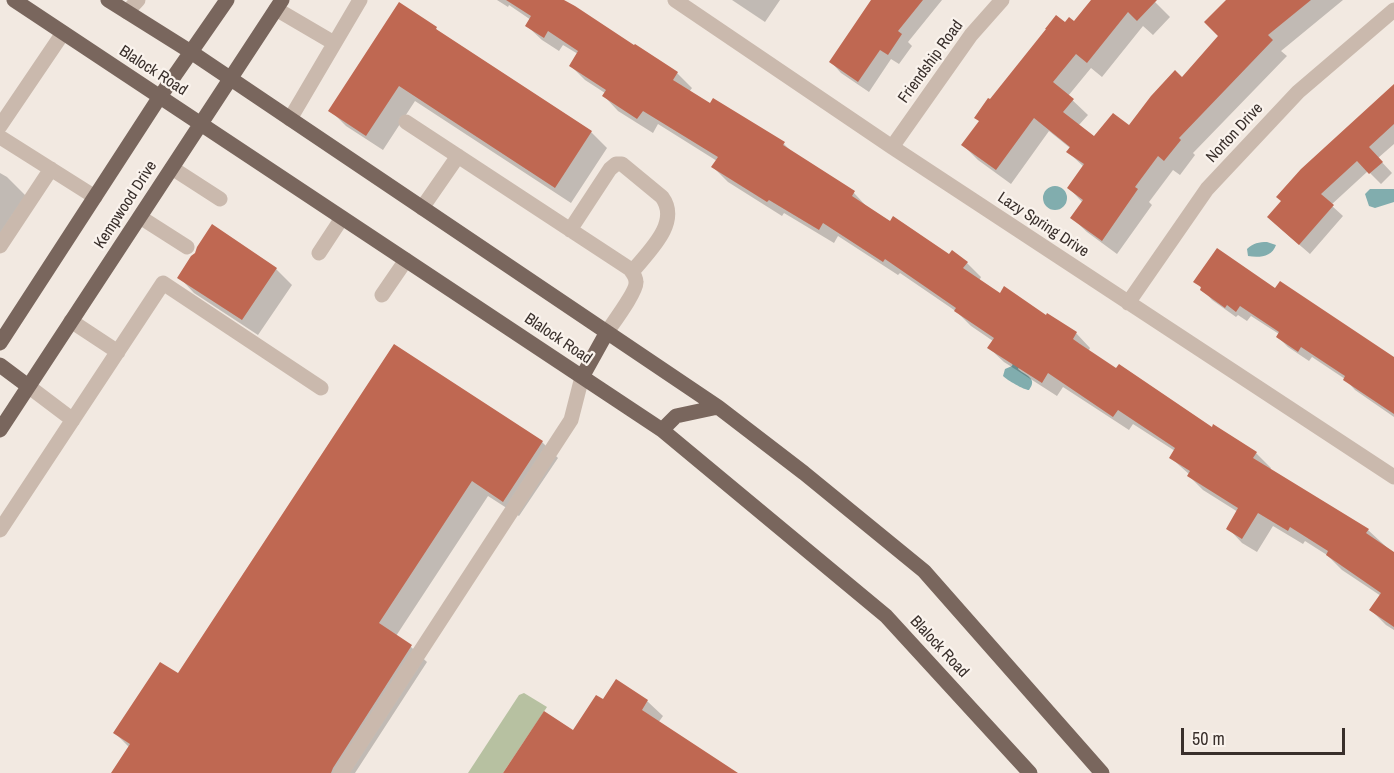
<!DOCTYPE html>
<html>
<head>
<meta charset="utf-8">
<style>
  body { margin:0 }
  #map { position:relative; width:1394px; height:773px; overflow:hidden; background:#f2e9e1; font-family:"Archivo Narrow",sans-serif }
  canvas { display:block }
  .scale { position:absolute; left:1181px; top:728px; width:164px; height:27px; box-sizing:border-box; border:3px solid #392f2b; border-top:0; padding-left:8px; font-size:18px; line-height:21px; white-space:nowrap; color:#392f2b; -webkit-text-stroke:4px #faf3ed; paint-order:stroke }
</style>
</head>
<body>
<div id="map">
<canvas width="1394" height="773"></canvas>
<div class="scale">50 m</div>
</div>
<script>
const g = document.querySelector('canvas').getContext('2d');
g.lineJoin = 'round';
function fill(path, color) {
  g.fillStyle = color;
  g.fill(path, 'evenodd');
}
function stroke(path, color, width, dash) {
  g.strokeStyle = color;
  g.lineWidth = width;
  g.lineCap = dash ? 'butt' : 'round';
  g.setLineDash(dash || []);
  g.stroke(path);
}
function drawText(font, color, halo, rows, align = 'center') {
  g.font = font + ' "Archivo Narrow",sans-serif';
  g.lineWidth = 4.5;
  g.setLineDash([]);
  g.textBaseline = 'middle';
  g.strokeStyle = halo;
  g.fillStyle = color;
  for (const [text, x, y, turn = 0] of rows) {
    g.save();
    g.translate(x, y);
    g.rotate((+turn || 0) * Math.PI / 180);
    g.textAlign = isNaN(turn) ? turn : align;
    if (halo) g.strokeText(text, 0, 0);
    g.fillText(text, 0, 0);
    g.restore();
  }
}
const green = new Path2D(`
  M524 693 547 707 503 773H468L519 695Z`);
const water = new Path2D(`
  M1043 198a12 12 0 1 1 24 0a12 12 0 1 1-24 0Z
  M1370 189H1394V202L1375 208 1369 206 1365 194Z
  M1267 242 1276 245C1272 257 1259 258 1248 256L1247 249C1253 243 1259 242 1267 242Z
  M1013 363 1021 364 1018 369C1026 376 1038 378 1029 390 1024 390 1007 380 1003 376L1005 369 1012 366Z`);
const shadow = new Path2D(`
  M497 0H561L677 73 692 88 689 92 784 144 794 154 854 193 868 208 949 256 967 263 981 277 979 281 1000 295 1046 317 1076 333 1090 348 1088 352 1212 429 1214 427 1256 453 1271 468 1270 470 1368 530 1394 554V630L1386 625 1371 610 1381 596 1342 570 1327 555 1305 541 1303 544 1273 526 1257 552 1242 543 1228 528 1238 512 1203 490 1189 476 1190 475 1171 458 1175 451 1133 424 1129 430 1063 387 1057 396 1004 362 989 348 993 341 971 326 957 312 900 273 898 275 838 236 834 243 784 213 782 216 728 182 713 167 717 161 658 124 653 133 618 111 604 96 605 93 585 80 571 66 578 54 563 45 559 51 542 40 527 26 531 20 509 5 508 7Z
  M732 0H780L765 22Z
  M878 0H942L908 42 912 46 899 64 891 59 869 92 841 73 831 62Z
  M1093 0H1153L1170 17 1153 35 1143 26 1102 77 1091 68 1068 96 1088 115 1078 126 1095 138 1129 127 1182 79 1220 36 1247 0H1343L1281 51 1287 56 1193 153 1195 155 1180 175 1173 170 1149 202 1152 205 1117 254 1087 232 1072 218 1083 203 1069 188 1084 167 1068 152 1070 148 1049 131 1011 184 978 160 963 145 980 122 990 101 1066 25 1074 23Z
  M399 4 436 29 444 36 591 132 607 148 571 203 415 101 383 150 346 126 330 110Z
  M1394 86V144L1378 158 1392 173 1381 184 1368 171 1331 205 1343 216 1310 254 1280 228Z
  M0 173 7 177 28 198 0 241Z
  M276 269 292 285 258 335 194 293 179 277Z
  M1195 281 1276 290 1394 359V417L1355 390 1345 379 1312 357 1309 361 1288 347 1278 337 1279 334 1251 316 1247 321 1238 315 1236 317 1212 300Z
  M395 346 542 442 558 458 519 516 488 496 396 636 411 647 427 662 355 773H112L129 747 115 733 179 675Z
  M617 681 647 701 663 716 658 723 734 773H505L573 732 604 702Z`);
const building = new Path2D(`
  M506 0H564L575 6 634 45 635 44 678 72 673 80 710 103 713 98 785 142 783 145 855 191 852 196 890 221 893 216 949 254 952 250 968 262 963 268 1000 293 1004 286 1046 315 1047 313 1077 332 1073 339 1080 344 1116 368 1119 364 1212 427 1213 424 1257 452 1253 458 1369 529 1366 533 1394 552V627L1369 610 1381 593 1326 555 1328 551 1290 527 1288 531 1258 513 1242 539 1226 529 1238 508 1187 476 1190 471 1169 458 1175 448 1118 410 1113 417 1048 373 1042 383 987 348 994 338 954 311 956 308 885 259 883 262 823 223 819 230 769 200 767 202 711 167 718 157 643 111 637 119 602 96 606 90 569 66 578 51 548 31 544 38 525 26 531 16Z
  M871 0H923L898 31 902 34 888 55 880 50 858 82 829 62Z
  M1091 0H1157L1137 21 1128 12 1087 63 1076 54 1053 82 1074 99 1063 112 1094 136 1113 113 1129 125 1151 96 1175 70 1182 77 1218 36 1204 22 1226 0H1311L1268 35 1273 40 1179 138 1181 140 1164 161 1158 156 1135 187 1138 189 1102 241 1070 218 1083 200 1067 188 1084 164 1066 152 1070 147 1034 118 996 170 961 145 979 121 974 118 988 98 990 99 1046 29H1045L1056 15 1065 22 1069 17 1074 21Z
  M399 2 437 27 436 29 592 131 555 188 399 86 366 136 328 111Z
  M1394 84V124L1369 147 1383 162 1369 174 1357 161 1321 194 1334 205 1299 245 1267 217 1281 201 1276 197 1301 169Z
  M212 224 277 268 242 320 177 278 191 256 195 253 197 247Z
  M1217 248 1275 288 1280 281 1394 357V414L1343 380 1345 376 1301 347 1298 352 1276 337 1279 332 1240 306 1236 312 1227 305 1225 308 1200 290 1201 287 1193 282Z
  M394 344 543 441 503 502 472 481 379 623 412 645 333 768 331 773H111L130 744 113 733 160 662 178 673Z
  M616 679 648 700 642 710 738 773H503L544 711 573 730 596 695 603 699Z`);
const minor = new Path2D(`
  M675 0 892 147 1394 477
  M276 9 334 43
  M127 12 138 0
  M290 119 360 0
  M406 122 630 269C633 273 636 277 636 282 637 291 613 323 607 332
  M0 126 63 33
  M0 137 95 197
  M892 147 971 35 1002 0
  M172 168 220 199
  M422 208 458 156
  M140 217 187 247
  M570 230 610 169 616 164H622L662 197C681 223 648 252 632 272
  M0 246 51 169
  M319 253 342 218
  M382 295 406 260
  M1128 303 1207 189 1298 92 1394 10
  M71 321 118 352
  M28 386 73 420
  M0 530 163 283 321 388
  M341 773 571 420 582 377`);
const major = new Path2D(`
  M14 0 662 430 886 616 1030 773
  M108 0 191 52 718 407 804 473 924 571 1102 773
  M0 343 159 98 227 0
  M0 365 28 386
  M582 377 607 332
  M0 430 282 0
  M662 430 676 416 718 407`);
const streetNames = [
  ["Friendship Road",931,62,-54],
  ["Blalock Road",153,71,33],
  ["Norton Drive",1235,133,-47],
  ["Kempwood Drive",126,205,-57],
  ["Lazy Spring Drive",1043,225,33],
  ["Blalock Road",558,339,34],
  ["Blalock Road",939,647,47]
];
fill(green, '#b7c1a1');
fill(water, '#81adae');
fill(shadow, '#0003');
fill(building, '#bf6852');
stroke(minor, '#cab9ad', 15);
stroke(major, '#79665d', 15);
drawText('16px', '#392f2b', '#faf3ed', streetNames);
</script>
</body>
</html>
